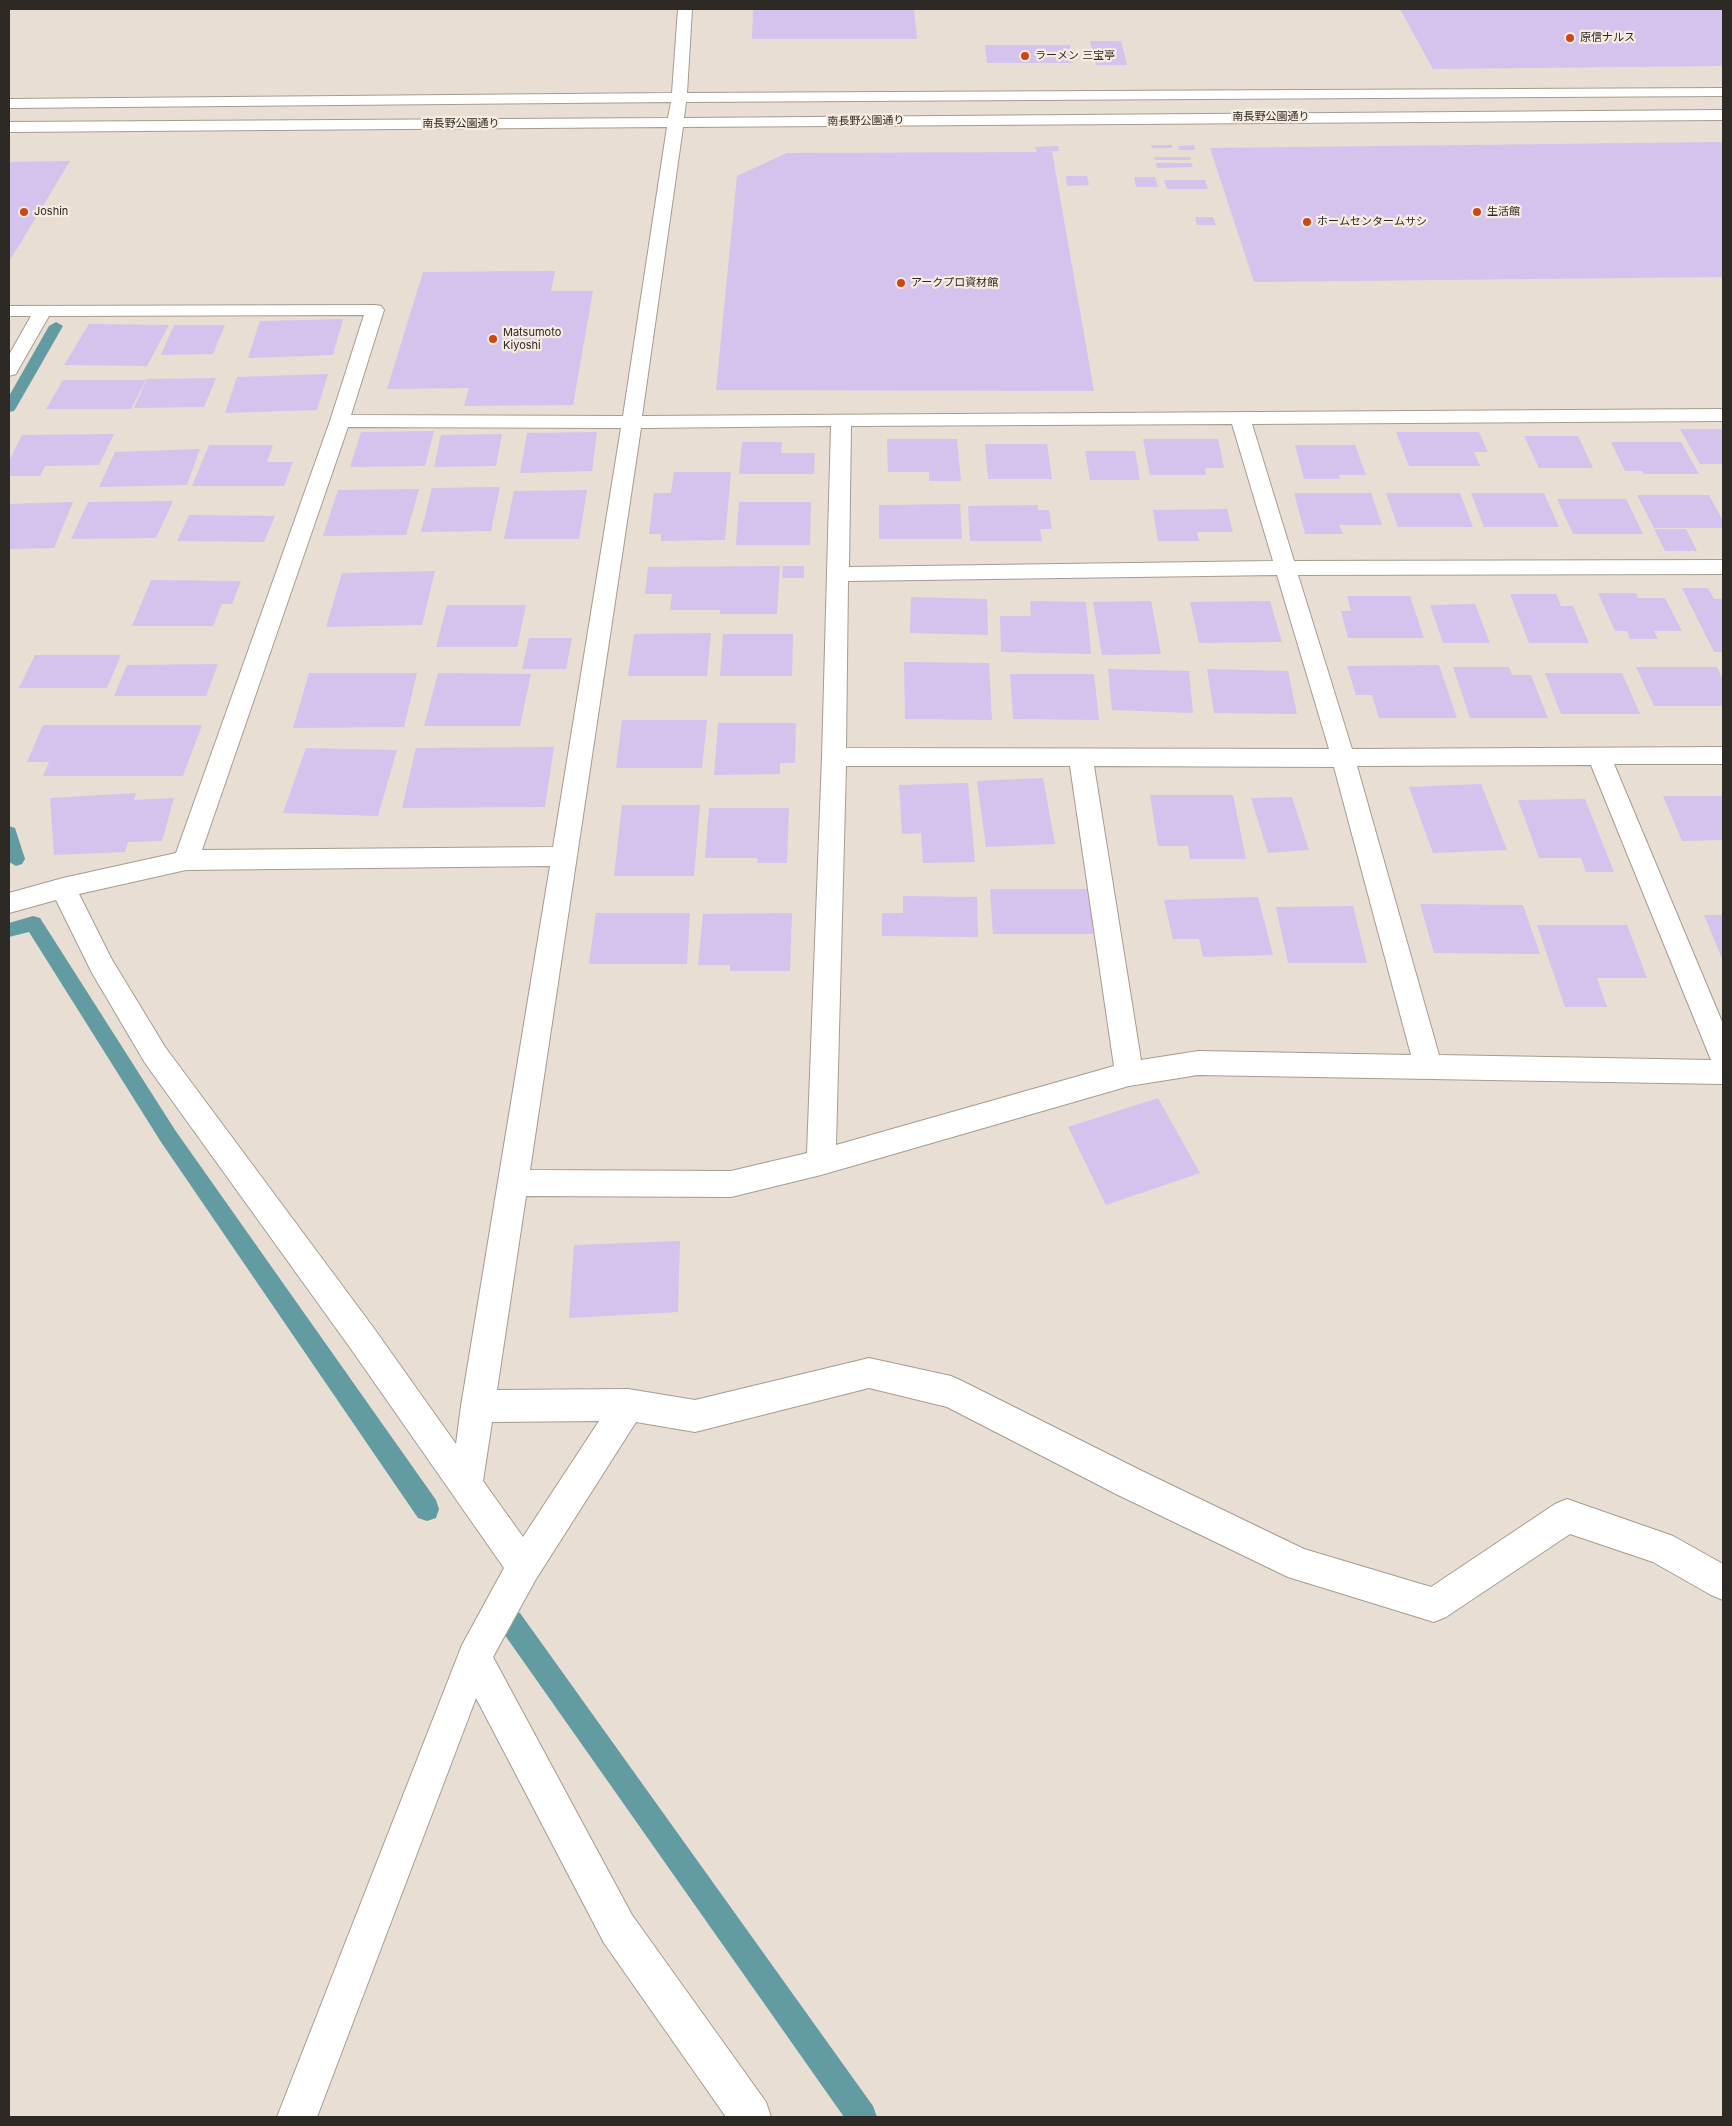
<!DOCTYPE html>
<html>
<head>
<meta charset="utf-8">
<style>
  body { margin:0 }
  #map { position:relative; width:1732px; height:2126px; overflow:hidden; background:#e8ded3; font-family:Inter,sans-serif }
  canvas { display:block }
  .frame { position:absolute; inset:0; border:10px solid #2d2925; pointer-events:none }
</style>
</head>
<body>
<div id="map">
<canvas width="1732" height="2126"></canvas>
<div class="frame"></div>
</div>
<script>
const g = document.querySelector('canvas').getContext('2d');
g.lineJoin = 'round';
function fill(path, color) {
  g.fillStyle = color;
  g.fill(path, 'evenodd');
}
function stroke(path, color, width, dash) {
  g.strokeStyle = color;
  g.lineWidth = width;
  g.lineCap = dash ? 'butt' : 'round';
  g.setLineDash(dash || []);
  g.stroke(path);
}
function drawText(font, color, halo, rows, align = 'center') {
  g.font = font + ' Inter,"Noto Sans JP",sans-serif';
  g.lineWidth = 4.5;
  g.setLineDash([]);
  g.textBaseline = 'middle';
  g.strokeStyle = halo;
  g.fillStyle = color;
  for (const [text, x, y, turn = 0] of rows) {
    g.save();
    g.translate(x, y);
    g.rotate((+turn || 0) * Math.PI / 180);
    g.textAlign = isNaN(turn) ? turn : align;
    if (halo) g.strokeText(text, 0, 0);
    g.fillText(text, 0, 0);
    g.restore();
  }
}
const stream = new Path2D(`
  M56 322 63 326 16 408 14 411 9 412V396L49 326Z
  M9 826 15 828 25 859 22 864 16 866 9 862Z
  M33 916 40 918 175 1130 436 1500 439 1509 436 1518 427 1521 418 1518 161 1142 29 932 9 937V923Z
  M511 1609 520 1613 873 2106 877 2117H844L502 1631 498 1622 502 1613Z`);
const building = new Path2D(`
  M753 9H914L917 39H752Z
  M1400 9H1723V66L1433 69Z
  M1090 41H1121L1127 65H1096Z
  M985 45H1070L1073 63H987Z
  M1723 142V277L1254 282 1210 148Z
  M1151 145H1172V148H1152Z
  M1194 145 1195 150H1179L1178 146Z
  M1058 146 1059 151 1040 152H1052L1094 391 716 390 737 176 787 153 1037 152 1035 147Z
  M1154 157H1190L1191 160H1155Z
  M70 161 9 262V162Z
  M1156 163H1191L1193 167 1157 168Z
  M1066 176H1087L1089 185 1067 186Z
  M1134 177H1155L1158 187H1136Z
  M1164 180H1205L1208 189H1167Z
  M1195 217H1213L1216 225H1197Z
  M555 271 551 291H593L573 405 464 406 469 388 387 389 423 272Z
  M343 319 333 355 248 358 260 321Z
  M89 324 169 325 147 366 64 365Z
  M174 325H225L213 354 161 355Z
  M328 374 317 410 225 413 237 377Z
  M216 378 204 407 134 408 147 379Z
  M63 380H146L131 409H46Z
  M1680 429H1723V464H1700Z
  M434 431 425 466 350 467 361 432Z
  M597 432 592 471 520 473 527 433Z
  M1396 432H1479L1488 452H1474L1480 466H1409Z
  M114 434 99 465 45 466 40 476H9V461L22 435Z
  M502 434 496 466 434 467 441 435Z
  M1524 436H1578L1593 468H1539Z
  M887 439H957L961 481H929V472H888Z
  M1143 439H1218L1224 468H1205L1206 475H1150Z
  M742 442H782L781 453H815L814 474H739Z
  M1611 442H1681L1699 474H1644L1642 471H1625Z
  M985 444H1047L1052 479H988Z
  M209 445H273L267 462H293L284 486H192Z
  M1295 445H1355L1366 475H1339L1340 479H1304Z
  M200 449 187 485 99 487 115 452Z
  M1085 451H1135L1140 480H1090Z
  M674 472H731L725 540 661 541V534H649L654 493H671Z
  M500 487 491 531 421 532 432 488Z
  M419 489 406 535 323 536 338 490Z
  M587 490 579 539H504L514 491Z
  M1294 493H1371L1382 525H1339L1343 534H1305Z
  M1386 493H1460L1473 527H1398Z
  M1471 493H1544L1559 527H1484Z
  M1637 495H1709L1723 521V528H1654Z
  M1557 499H1626L1643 534H1573Z
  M173 501 156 538 71 539 88 502Z
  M73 502 54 548 9 549V504Z
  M739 502H811L810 545H736Z
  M960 504 962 539H879V505Z
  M1038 505V510H1049L1052 529H1040L1042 541H970L968 506Z
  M1227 509 1233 532H1197L1199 541H1158L1153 510Z
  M189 515 275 516 264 542 177 541Z
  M1654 529H1686L1697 551H1665Z
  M780 566 777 614H720V610H670L672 594H645L648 567Z
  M783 566H804V578H782Z
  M435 571 422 625 326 627 342 573Z
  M151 580 241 581 232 604H222L213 626H132Z
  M1682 588H1708L1714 599H1723V652H1714Z
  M1598 593H1636L1638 598H1665L1682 631H1654L1658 639H1630L1627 631H1615Z
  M1510 594H1556L1561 606H1573L1589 643H1529Z
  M1347 596H1410L1424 638H1348L1341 611H1351Z
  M911 597 987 599 988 635 910 633Z
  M1030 601 1086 602 1091 654 1001 652 1000 616H1031Z
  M1151 601 1161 654 1102 655 1093 602Z
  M1270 601 1282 642 1199 643 1190 602Z
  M1475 604 1490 643H1443L1430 605Z
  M447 605H526L517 647H436Z
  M711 633 707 676H628L634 634Z
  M723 634H793L792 676H720Z
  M529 638H572L566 669H522Z
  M35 655H121L107 688H19Z
  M904 662 989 663 992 720 905 719Z
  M218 664 206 696H114L127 665Z
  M1439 665 1457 718H1379L1372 695H1356L1347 666Z
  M1453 667H1509L1512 675H1531L1548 718H1470Z
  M1636 667H1717L1723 680V706H1654Z
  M1108 669 1189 671 1193 713 1112 710Z
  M1207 669 1288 671 1297 714 1214 713Z
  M309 673H417L404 727 293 728Z
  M438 673 531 674 520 726H424Z
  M1545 673H1622L1640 714H1561Z
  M1010 674H1094L1099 720 1013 719Z
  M622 720H707L702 768H616Z
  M718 723H796L795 763H780V774L714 775Z
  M43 725H202L183 776H43L49 762H27Z
  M554 747 545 807 402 808 416 748Z
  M306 748 397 750 378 816 283 813Z
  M1043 778 1055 844 986 847 977 781Z
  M968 783 975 862 923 863 921 833 902 834 899 785Z
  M1481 784 1507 850 1433 853 1409 787Z
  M136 793 134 800 174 798 162 841 128 842 125 852 54 855 50 798Z
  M1150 795H1233L1246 859H1190L1188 846H1158Z
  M1663 796H1723V840L1682 841Z
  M1292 797 1309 850 1268 853 1251 798Z
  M1585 799 1614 872H1586L1581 858H1539L1518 800Z
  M622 805H700L694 876H614Z
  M709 808H789L787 863H757L758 858H705Z
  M990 889H1089L1094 934H993Z
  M903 896 977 897 978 937 882 936V913H903Z
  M1258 897 1273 955 1203 957 1199 939H1173L1164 900Z
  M1420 904 1523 905 1540 954 1434 953Z
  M1353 906 1367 963H1288L1276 907Z
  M596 913H690L687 964H589Z
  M792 913 790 971H730V965H698L703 914Z
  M1704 915H1723V961Z
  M1537 925H1627L1647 978H1597L1607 1007H1565Z
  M1158 1098 1200 1173 1106 1205 1068 1127Z
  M680 1241 678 1312 569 1318 574 1245Z`);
const minor = new Path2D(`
  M678 9H692L687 93 1723 88V96L686 102 684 118 1723 110V120L683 127 642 416 1723 409V421L1252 424 1294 561 1723 560V574L1298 575 1352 749 1723 747V764H1614L1723 1024V1084L1198 1075 1129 1086 821 1175 731 1197 526 1196 497 1390 628 1389 695 1400 869 1358 951 1376 962 1381 1142 1471 1304 1549 1431 1587 1555 1504 1567 1499 1673 1536 1723 1564V1600L1711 1595 1653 1562 1570 1534 1446 1617 1434 1622 1288 1577 1118 1495 947 1407 869 1388 695 1432 636 1422 536 1579 493 1657 632 1915 766 2102 771 2117H726L604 1943 476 1698 317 2117H277L462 1645 504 1568 351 1349 145 1063 92 973 56 900 9 913V893L63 878 176 853 330 421 364 315 49 316 18 370 16 374 9 376V355L31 316H9V306L375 305 381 306 384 310 351 415 623 416 667 127 9 132V122L668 118 671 102 9 108V99L672 93ZM1232 424 1273 561 849 567 851 426ZM831 426 822 757 807 1153 731 1171 530 1170 641 428ZM348 427 621 428 553 847 202 850ZM1277 575 1329 749 846 748 848 581ZM1591 765 1711 1060 1439 1055 1357 766ZM846 766H1070L1114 1066 836 1145ZM1094 766 1334 767 1411 1055 1198 1051 1141 1060ZM550 866 461 1406 456 1444 373 1327 165 1047 111 958 79 894 186 870ZM599 1421 523 1537 483 1481 492 1422Z`);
const markers = [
  [1570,38,5,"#cd4614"],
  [1025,56,5,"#cd4614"],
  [24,212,5,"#cd4614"],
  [1477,212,5,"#cd4614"],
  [1307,222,5,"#cd4614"],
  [901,283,5,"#cd4614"],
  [493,339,5,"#cd4614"]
];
const farPoinames = [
  ["原信ナルス",1580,38],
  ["ラーメン 三宝亭",1035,56],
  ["Joshin",34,212],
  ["生活館",1487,212],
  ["ホームセンタームサシ",1317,222],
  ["アークプロ資材館",911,283],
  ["Matsumoto",503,333],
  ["Kiyoshi",503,346]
];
const farStreetnames = [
  ["南長野公園通り",1271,117],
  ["南長野公園通り",866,121,-1],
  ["南長野公園通り",461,124]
];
fill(stream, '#639ba3');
fill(building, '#d4c3ec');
stroke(minor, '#a59c91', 2);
fill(minor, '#fff');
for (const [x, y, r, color] of markers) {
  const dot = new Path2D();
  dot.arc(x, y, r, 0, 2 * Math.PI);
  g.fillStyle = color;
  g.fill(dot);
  stroke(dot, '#f6ece0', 2);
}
drawText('11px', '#2d2925', '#f6ece0', farPoinames, 'left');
drawText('11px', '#2d2925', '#f6ece0', farStreetnames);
</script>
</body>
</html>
